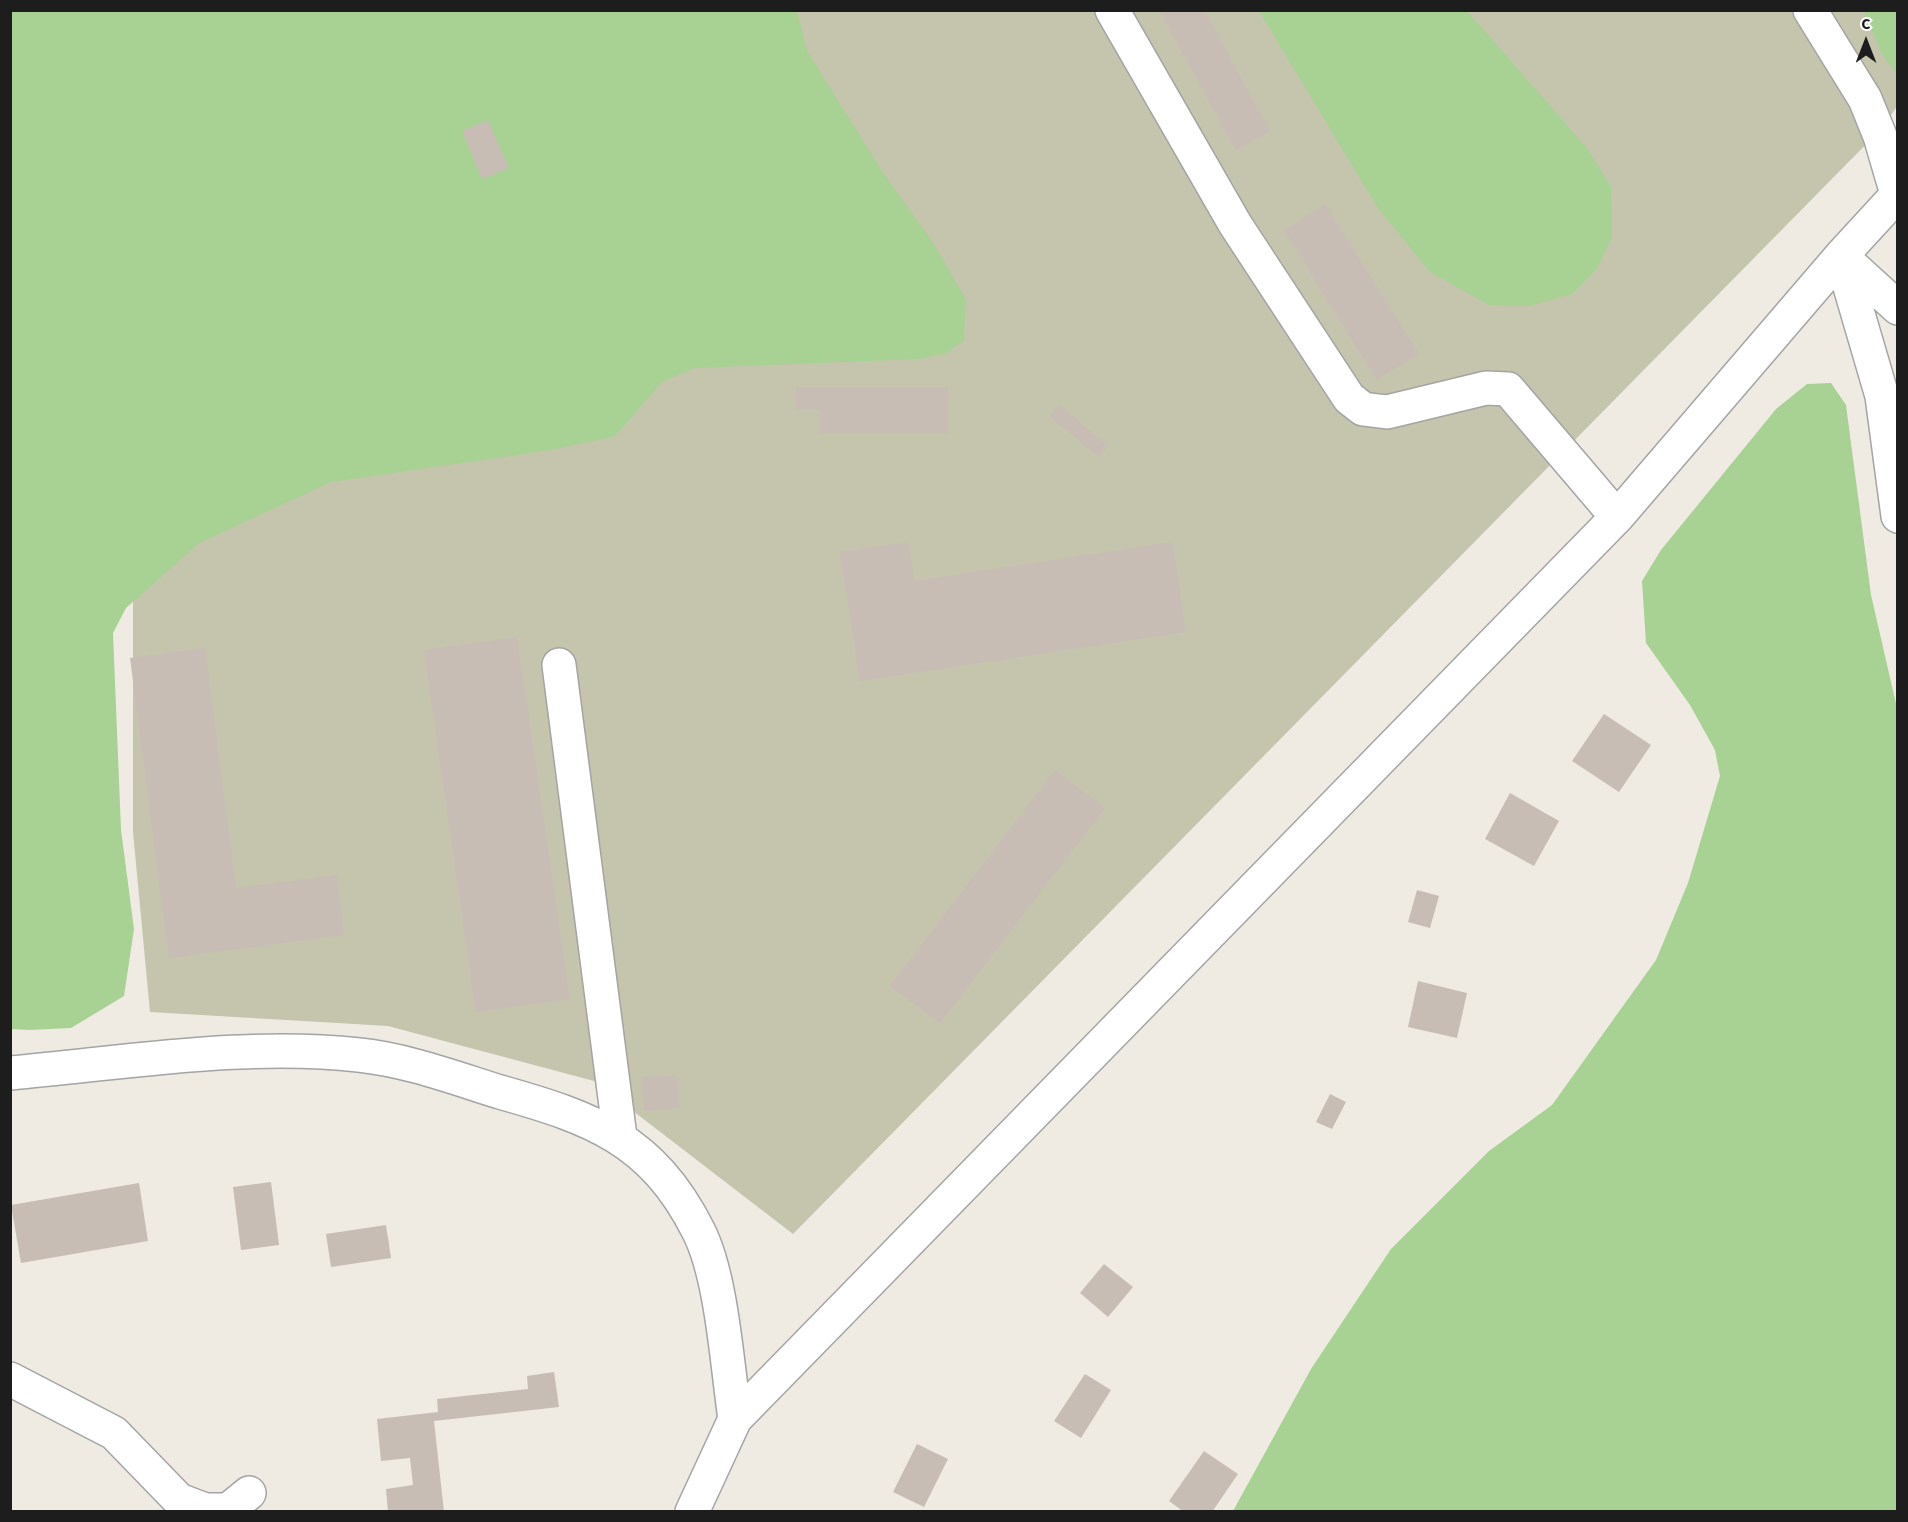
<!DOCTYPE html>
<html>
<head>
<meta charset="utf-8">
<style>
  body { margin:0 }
  #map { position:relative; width:1908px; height:1522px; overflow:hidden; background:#efebe2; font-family:"Source Sans 3",sans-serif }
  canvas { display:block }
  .frame { position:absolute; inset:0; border:12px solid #1d1d1d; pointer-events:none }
  .north { position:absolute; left:1836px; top:12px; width:60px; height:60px; -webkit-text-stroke:4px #fff; paint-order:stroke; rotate:0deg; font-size:16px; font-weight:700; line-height:24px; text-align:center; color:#1d1d1d }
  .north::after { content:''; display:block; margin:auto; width:21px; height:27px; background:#1d1d1d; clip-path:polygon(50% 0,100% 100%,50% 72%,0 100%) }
</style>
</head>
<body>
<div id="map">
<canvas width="1908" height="1522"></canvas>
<div class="frame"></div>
<div class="north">С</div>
</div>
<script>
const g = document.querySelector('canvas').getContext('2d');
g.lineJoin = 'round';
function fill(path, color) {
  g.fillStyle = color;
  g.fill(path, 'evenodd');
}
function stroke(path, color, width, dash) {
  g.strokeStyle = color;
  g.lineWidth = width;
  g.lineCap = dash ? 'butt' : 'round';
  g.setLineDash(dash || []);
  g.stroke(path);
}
const construction = new Path2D(`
  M705 11H1897V106L1884 126 793 1234 594 1081 388 1026 150 1012 133 832V534Z`);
const forest = new Path2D(`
  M10 11H797L807 51 884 174 934 244 966 300 964 340 947 353 917 359 694 368 662 382 615 436 551 450 331 482 199 543 126 608 113 633 121 830 134 929 124 996 71 1028 29 1030 10 1029Z
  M1259 11H1467L1587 148 1611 187 1612 237 1597 269 1572 294 1529 306 1489 305 1430 272 1378 208Z
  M1864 11H1897V74L1881 52Z
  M1831 383 1846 405 1871 595 1897 708V1511H1233L1311 1369 1391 1249 1489 1151 1552 1105 1656 960 1688 883 1720 776 1715 750 1690 705 1646 643 1642 581 1661 550 1776 409 1807 384Z`);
const building = new Path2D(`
  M1159 10H1204L1270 131 1236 150Z
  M488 120 509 168 482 179 462 131Z
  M1325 204 1419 354 1377 380 1284 230Z
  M796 387H948V434H820V410H796Z
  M1059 405 1108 446 1099 457 1050 417Z
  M908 542 914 581 1172 542 1186 632 860 681 840 552Z
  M517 637 570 999 476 1012 424 650Z
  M205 648 236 888 337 875 344 935 169 958 130 658Z
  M1604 714 1651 745 1619 792 1572 761Z
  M1055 770 1105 808 940 1023 890 986Z
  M1510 793 1559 821 1534 866 1485 839Z
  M1417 890 1439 896 1430 928 1408 922Z
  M1418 981 1467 993 1457 1038 1408 1027Z
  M676 1075 679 1108 644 1111 641 1077Z
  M1330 1094 1346 1102 1332 1129 1316 1122Z
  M271 1182 279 1245 241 1250 233 1187Z
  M139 1183 148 1241 21 1263 11 1205Z
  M386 1225 391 1258 331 1267 326 1234Z
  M1104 1264 1133 1287 1108 1317 1080 1293Z
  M554 1372 559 1407 434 1421 444 1512H388L386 1489 413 1485 410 1458 381 1461 377 1419 438 1412 437 1399 528 1389 527 1376Z
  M1085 1374 1111 1390 1081 1438 1054 1421Z
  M917 1444 948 1459 924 1507 893 1492Z
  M1204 1451 1238 1474 1212 1512H1184L1169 1501Z`);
const minor = new Path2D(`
  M1112 10 1235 224 1349 398 1363 409 1387 412 1486 388 1508 389 1617 517
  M1810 10 1865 99 1880 136 1897 194
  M1841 256 1882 396 1898 516
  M1841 256 1898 308
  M559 665 620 1137
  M10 1073C124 1063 245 1042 359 1055 407 1060 455 1078 500 1092 592 1118 652 1139 698 1230 722 1276 727 1365 735 1419
  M10 1379 114 1433 179 1500 205 1510H228L249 1493
  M692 1512 735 1419 1617 517 1841 256 1898 194`);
fill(construction, '#c5c4ad');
fill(forest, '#a7d293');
fill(building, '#c7bdb5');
stroke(minor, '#a4a4a4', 36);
stroke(minor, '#fff', 33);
</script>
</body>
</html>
